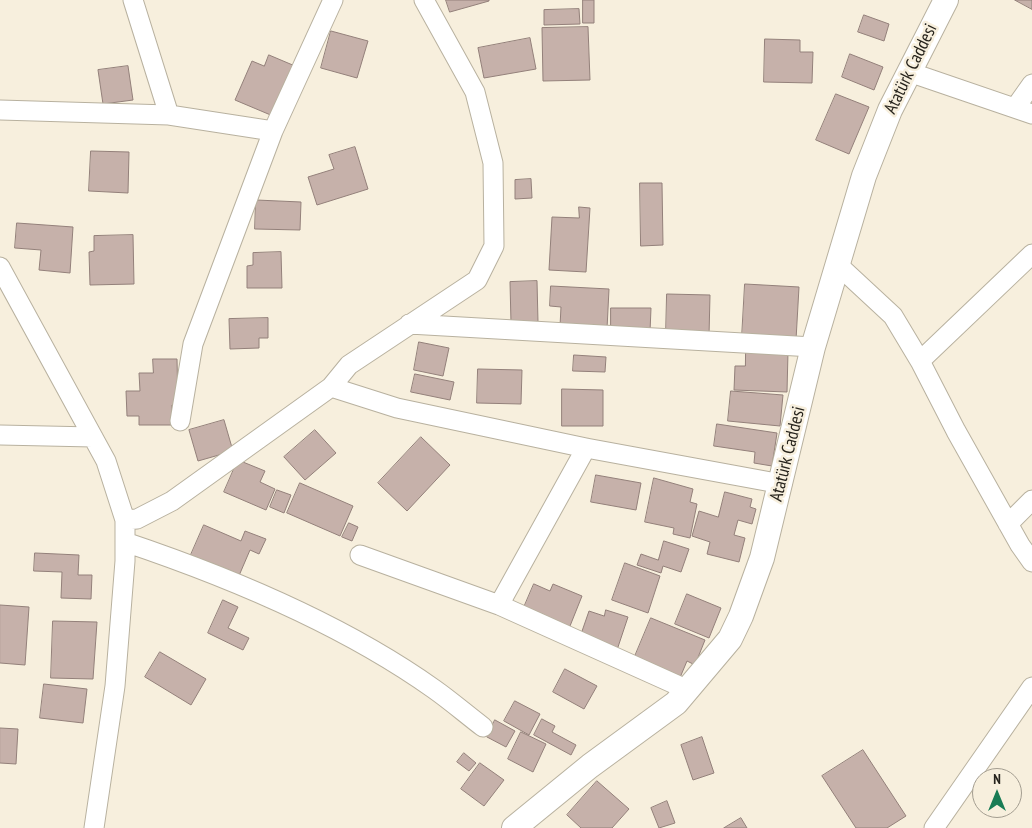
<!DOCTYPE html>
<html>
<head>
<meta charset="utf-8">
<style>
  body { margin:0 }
  #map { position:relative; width:1032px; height:828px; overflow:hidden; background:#f7efdd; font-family:"PT Sans Narrow",sans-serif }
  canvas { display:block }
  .north { position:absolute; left:972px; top:768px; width:50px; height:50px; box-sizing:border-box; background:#f7efdd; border:1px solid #a39d90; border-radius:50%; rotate:0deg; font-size:14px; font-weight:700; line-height:20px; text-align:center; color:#26231c }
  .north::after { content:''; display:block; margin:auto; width:18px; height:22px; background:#197c55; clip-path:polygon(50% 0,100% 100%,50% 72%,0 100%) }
</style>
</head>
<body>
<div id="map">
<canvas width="1032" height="828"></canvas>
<div class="north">N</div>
</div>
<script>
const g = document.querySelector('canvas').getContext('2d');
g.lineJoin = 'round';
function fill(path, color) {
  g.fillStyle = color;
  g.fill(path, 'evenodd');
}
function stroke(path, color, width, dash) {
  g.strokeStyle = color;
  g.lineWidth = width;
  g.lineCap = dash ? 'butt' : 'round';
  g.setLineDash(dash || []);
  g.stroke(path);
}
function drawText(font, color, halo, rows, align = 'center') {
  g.font = font + ' "PT Sans Narrow",sans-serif';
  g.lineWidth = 5;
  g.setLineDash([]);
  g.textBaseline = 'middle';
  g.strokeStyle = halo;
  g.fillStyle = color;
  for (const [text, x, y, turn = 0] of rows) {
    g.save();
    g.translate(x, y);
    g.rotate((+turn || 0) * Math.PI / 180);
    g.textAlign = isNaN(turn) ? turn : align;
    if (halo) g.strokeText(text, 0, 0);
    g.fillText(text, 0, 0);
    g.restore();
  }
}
const building = new Path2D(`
  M446 0H489V1L450 12Z
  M583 0H594V23H583Z
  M1015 0H1032V9Z
  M579 9 580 24 544 25V10Z
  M864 15 889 24 884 41 858 32Z
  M588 27 590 80 543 81 542 28Z
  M331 31 368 41 357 78 321 68Z
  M530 38 536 69 484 78 478 48Z
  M765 39 800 40V52H813L812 83 764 82Z
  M850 54 883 67 874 90 842 77Z
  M269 55 295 66 273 116 235 100 252 61 264 66Z
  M128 66 133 100 103 104 98 70Z
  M836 94 869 107 849 154 816 140Z
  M355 147 368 189 317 205 308 177 334 169 329 155Z
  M91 151 129 152 128 193 89 191Z
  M531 179 532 198 515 199V180Z
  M640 183H662L663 245 641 246Z
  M256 200 301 202 300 230 255 229Z
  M579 207 590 208 586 272 549 270 552 217 579 218Z
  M17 223 73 227 70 273 39 270 41 250 15 248Z
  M133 235 134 284 90 285 89 252 94 251V236Z
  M281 252 282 288H247V266L253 265V253Z
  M537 281 538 322 511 323 510 282Z
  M745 284 799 287 796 340 742 337Z
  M551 286 609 289 607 329 560 326 561 307 550 306Z
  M667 294 710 295 709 336 666 334Z
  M611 308H651L650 332H611Z
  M268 318V338H259V348L230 349 229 319Z
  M419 342 449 348 443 376 414 370Z
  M746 350 788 352 787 392 734 390 735 366H745Z
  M574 355 606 357 605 372 573 371Z
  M153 359H177L178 405H172V425H139V416H127L126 391H140L139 373H153Z
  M478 369 522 370 521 404 477 403Z
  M415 374 454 382 450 400 411 392Z
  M562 389 603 390V426H562Z
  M731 391 783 395 780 426 728 421Z
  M224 420 233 451 198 461 189 430Z
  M717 424 777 433 772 466 754 463 755 452 714 446Z
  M315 430 336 453 305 480 284 457Z
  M421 437 450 465 407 511 378 483Z
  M238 460 265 471 260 482 275 489 266 510 224 492Z
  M596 475 641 483 636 510 591 502Z
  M654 478 693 489 690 502 697 504 690 538 673 534 674 528 645 522Z
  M300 483 353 506 340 536 287 513Z
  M277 490 291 495 284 513 270 507Z
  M725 492 752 499 750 507 756 509 752 524 738 520 734 535 745 538 739 562 707 554 710 542 692 536 699 511 718 517Z
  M349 523 358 527 352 541 342 537Z
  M204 525 241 541 245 531 266 539 259 554 250 550 238 578 190 557Z
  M664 541 689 549 681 572 663 566 661 573 637 565 641 554 658 560Z
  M35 553 79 555 78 575H92L91 599 61 598 62 572 34 571Z
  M625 563 660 576 648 613 612 600Z
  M534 584 550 591 553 584 582 596 568 631 522 612Z
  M687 594 721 608 709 638 675 624Z
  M223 600 238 607 228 628 249 638 243 650 208 633Z
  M0 605 29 607 25 665 0 663Z
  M606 610 628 617 617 650 580 637 589 611 604 616Z
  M651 618 705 640 695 665 687 661 679 680 633 661Z
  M53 621 97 622 93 679 51 678Z
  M160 652 206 679 191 705 145 677Z
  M565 669 597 686 584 709 553 692Z
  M44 684 87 689 83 723 40 718Z
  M515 701 540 714 529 735 504 721Z
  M542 719 555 726 552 732 576 745 571 755 534 735Z
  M495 720 515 731 506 747 487 737Z
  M0 728 18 729 16 764 0 763Z
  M521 732 546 744 533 772 508 759Z
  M702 737 714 773 693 780 681 745Z
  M863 750 906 816 887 828H856L822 776Z
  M464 753 476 763 469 771 457 762Z
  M480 763 504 780 484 806 461 789Z
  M597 781 629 809 612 828H581L567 815Z
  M667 801 675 823 659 828 651 808Z
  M741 818 747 828H724Z`);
const minor = new Path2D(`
  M133 0 169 115
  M909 72 1032 114
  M1015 108 1032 84
  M0 110 169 115 273 131
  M838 265 893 316 920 361 956 431 1020 545 1032 562
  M0 267 106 461 125 520V561L115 686 94 828
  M409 324 813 347
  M920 361 1032 254
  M331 387 397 408 586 448 782 484
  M180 421 193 344 273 131 333 0
  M0 435 93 437
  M586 448 499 605 688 690
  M125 520 137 519 172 501 331 387 349 365 477 280 494 246 493 163 475 92 424 0
  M1008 524 1032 500
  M125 542C229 577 344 625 434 689 451 701 466 714 483 727
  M360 555 499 605
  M934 828 1032 687`);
const tertiary = new Path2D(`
  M514 828 590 766 676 703 730 639 741 616 762 558 813 347 864 176 890 110 946 0`);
const streetNames = [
  ["Atatürk Caddesi",911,69,-64],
  ["Atatürk Caddesi",788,454,-76]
];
fill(building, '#c6b1aa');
stroke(building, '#93807a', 1);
stroke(minor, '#b8b19f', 21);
stroke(tertiary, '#b8b19f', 26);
stroke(minor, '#fff', 19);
stroke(tertiary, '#fff', 24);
drawText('18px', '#26231c', '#f7efdd', streetNames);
</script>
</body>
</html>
